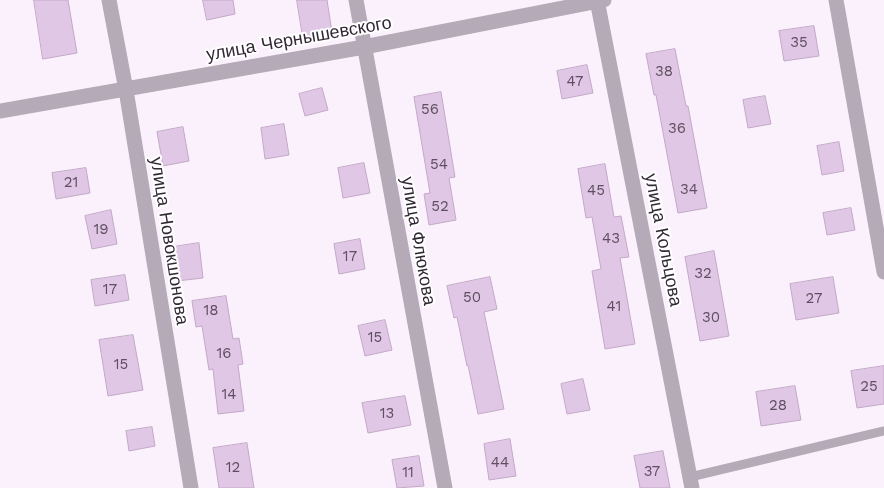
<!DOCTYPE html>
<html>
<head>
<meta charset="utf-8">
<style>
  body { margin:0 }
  canvas { display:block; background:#fbf1fd }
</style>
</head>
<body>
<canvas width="884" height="488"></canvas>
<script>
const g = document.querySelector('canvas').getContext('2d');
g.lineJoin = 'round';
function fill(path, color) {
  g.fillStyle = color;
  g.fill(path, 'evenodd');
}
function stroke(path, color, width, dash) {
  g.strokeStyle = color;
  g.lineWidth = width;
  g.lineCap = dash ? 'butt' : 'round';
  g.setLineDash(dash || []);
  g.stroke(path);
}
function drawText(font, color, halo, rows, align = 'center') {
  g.font = font + ' "Work Sans",sans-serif';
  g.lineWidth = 4;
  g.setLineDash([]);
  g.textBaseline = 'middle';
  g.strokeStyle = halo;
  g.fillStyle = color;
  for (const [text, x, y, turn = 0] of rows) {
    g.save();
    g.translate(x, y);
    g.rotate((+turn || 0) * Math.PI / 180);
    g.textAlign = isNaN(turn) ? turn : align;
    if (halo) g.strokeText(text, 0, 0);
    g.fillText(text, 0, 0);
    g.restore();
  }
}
const building = new Path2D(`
  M34 0H68L77 53 43 59Z
  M203 0H233L235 14 207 20Z
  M297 0H327L332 32 303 37Z
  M814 26 819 56 784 61 779 31Z
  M675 49 686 106H688L707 208 678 213 656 95H654L646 54Z
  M587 65 593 93 562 99 557 71Z
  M322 88 328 110 305 116 299 94Z
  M441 92 455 177 449 178 456 220 429 225 424 194 430 193 414 97Z
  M765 96 771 124 748 128 743 100Z
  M284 124 289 155 265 159 261 128Z
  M183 127 189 161 163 166 157 132Z
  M839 142 844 171 822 175 817 146Z
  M364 163 370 193 343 198 338 168Z
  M605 164 614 217 621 216 629 257 620 258 635 344 605 349 592 271 601 269 592 217 586 218 578 169Z
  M86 168 90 193 56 199 52 173Z
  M851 208 855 230 827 235 823 213Z
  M111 210 117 244 92 249 85 216Z
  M360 239 365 269 339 274 334 244Z
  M199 243 203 278 177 281 173 247Z
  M714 251 729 336 700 341 685 257Z
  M125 275 129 300 95 306 91 280Z
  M490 277 497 309 484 312 504 409 478 414 468 365 467 366 457 317 454 318 447 286Z
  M833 277 839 313 796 320 790 284Z
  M226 296 233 339 239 338 243 364 238 365 244 411 218 414 213 369 209 370 202 326 196 327 192 301Z
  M385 320 392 350 365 356 358 326Z
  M133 335 143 390 108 396 99 340Z
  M884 366V404L857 408 851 371Z
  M583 379 590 410 567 414 561 384Z
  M795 386 801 420 761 426 756 392Z
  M405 396 411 425 368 433 362 403Z
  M152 427 155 446 129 451 126 431Z
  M510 439 516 476 489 480 484 444Z
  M247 443 254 488H219L213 448Z
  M663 451 670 488H640L634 456Z
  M419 456 424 486 397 488 392 460Z`);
const lane = new Path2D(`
  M690 477 884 431`);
const street = new Path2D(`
  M109 0 126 90 191 488
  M356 0 445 488
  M597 0 692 488
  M836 0 884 272
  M0 111 364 47 604 0`);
const numberNames = [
  ["35",799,43],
  ["38",664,72],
  ["47",575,82],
  ["56",430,110],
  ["36",677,129],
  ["54",439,165],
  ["21",71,183],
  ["34",689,190],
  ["45",596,191],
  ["52",440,207],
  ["19",101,230],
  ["43",611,239],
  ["17",350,257],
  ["32",703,274],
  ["17",110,290],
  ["50",472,298],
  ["27",814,299],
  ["41",614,307],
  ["18",211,311],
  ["30",711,318],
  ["15",375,338],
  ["16",224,354],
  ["15",121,365],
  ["25",869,387],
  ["14",229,395],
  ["28",778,406],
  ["13",387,414],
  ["44",500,463],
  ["12",233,468],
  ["37",652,472],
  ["11",408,473]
];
const streetNames = [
  ["улица Чернышевского",299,39,-10],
  ["улица Кольцова",663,240,79],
  ["улица Новокшонова",169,241,81],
  ["улица Флюкова",418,241,80]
];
fill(building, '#e1c7e6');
stroke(building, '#c2a9c6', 1);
stroke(lane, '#b5aab7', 9);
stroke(street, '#b5aab7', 15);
drawText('15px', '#5e5060', null, numberNames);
drawText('18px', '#322834', '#fff', streetNames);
</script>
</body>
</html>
